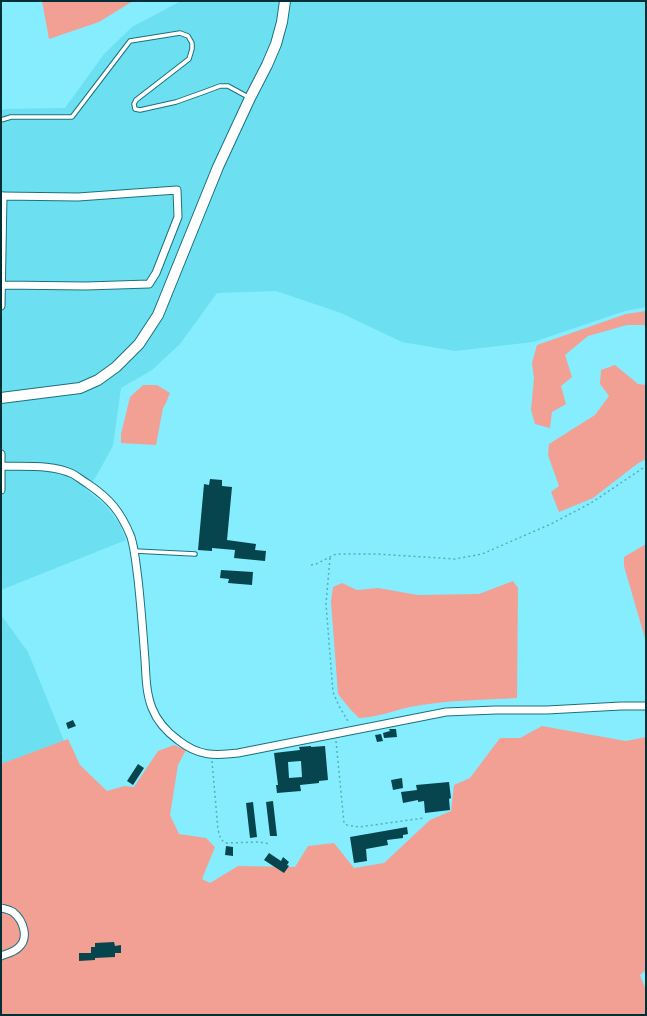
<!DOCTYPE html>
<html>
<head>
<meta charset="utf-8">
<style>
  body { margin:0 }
  #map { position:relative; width:647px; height:1016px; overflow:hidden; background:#86edfe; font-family:"Source Sans 3",sans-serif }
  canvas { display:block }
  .frame { position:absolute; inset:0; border:2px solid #003036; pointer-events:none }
</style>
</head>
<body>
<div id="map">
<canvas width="647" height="1016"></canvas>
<div class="frame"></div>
</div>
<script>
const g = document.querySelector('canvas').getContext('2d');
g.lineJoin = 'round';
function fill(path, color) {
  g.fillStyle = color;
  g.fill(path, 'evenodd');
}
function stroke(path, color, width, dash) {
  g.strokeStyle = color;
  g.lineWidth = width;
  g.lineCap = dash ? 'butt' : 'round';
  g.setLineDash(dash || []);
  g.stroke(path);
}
const built = new Path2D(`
  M181 1H646V307L625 311 533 342 455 351 402 342 341 313 276 291 217 293 180 344 152 370 121 388 113 446 94 480 86 489 106 506 119 523 126 540 1 590V110L6 109 65 108 104 54 132 27Z
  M1 615 28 652 71 758 1 777Z`);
const green = new Path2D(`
  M42 1H133L99 22 49 39Z
  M646 311V325H627L588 336 565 355 572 377 561 386 566 404 552 412 550 428 535 424 531 410 534 378 532 363 537 345 626 314Z
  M615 365 638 384 646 385V459L637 464 593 498 559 512 551 492 559 486 548 455 549 444 595 415 609 396 600 384 601 370Z
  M143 385H157L170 393 166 403 163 408 156 445 121 443V434L130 397Z
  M646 544V642L624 566V557Z
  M513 581 518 588 517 698C482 700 445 700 410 707 393 711 377 717 359 718L350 709 338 694 331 602 333 587 342 583 357 590 378 588 418 595 479 594Z
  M542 726 626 741 646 737V970L640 975 646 990V1015H2L1 1012V764L68 739 80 765 107 791 124 786 134 787 158 751 174 745 186 750 178 765 170 815 179 834 206 838 215 847 202 879 210 883 238 866 295 867 308 846 334 843 354 868 384 863 430 820 451 811 454 785 470 778 500 738H520Z`);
const building = new Path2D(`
  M210 479 222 480V486L232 487 227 540 256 544 255 550 266 551 265 561 234 558 235 550 212 548V551L198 550 204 484 209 485Z
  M221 570 253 572 252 585 228 583 229 579 220 578Z
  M73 720 76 726 68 729 66 723Z
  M389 729H396L397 737 384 738 383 733 390 731Z
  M381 734 383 741 377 742 375 735Z
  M311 746V747L325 746 328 780 319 781V783L300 785 301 791 277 793 276 785H278L274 753 300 750 299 747ZM301 761 302 777 289 778 288 762Z
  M138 764 144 768 133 785 127 781Z
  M402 778 403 788 393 790 391 780Z
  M449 782 451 798 449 799 450 810 425 813 424 801 418 802V800L403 803 401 792 417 790 416 785Z
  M273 801 277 836H270L266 802Z
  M253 802 257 837 250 838 246 803Z
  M407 827 408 834 403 835V838L387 840 388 845 366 849 367 861 354 863 350 837Z
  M226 846 233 847V856L225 855Z
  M269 853 281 861 283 857 289 862 287 865 289 866 284 873 264 860Z
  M114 942 115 946 121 945V953H115V957L95 958V960L79 961V953H91V947H95V943Z`);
const path = new Path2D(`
  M330 558 326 604 333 692 339 706 349 723
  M311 565 316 564 336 554H377L455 559 482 554 551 524 591 503 646 466
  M336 741 344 823 347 825 359 827 424 818
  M212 761 218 830C220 836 220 840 226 843L259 842 270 844`);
const lane = new Path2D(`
  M1 120 11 117H72L130 41 180 33 188 36 192 43V49L189 59 136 100 134 104 135 109 140 110 176 102 204 92 220 86H228L250 98
  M135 551 195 554`);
const street = new Path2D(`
  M1 196 78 197 177 190 178 217 156 273 149 284 86 286 1 285
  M1 306 3 196
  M1 454V466
  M1 490V466C25 467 51 464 73 474 78 477 83 481 88 484 110 499 121 512 131 537 135 550 136 565 138 579 141 606 143 633 145 660 146 676 146 693 152 708 157 721 167 732 178 740 198 756 214 756 238 753L446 712 496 710H547L621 706H646
  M1 908C5 909 10 910 13 912 23 920 30 938 18 948 14 952 6 954 1 956`);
const secondary = new Path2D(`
  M1 398 80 388 98 380 116 367 139 344 158 315 218 167 250 98 267 65 276 44 282 22 285 1`);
fill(built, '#6cdff1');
fill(green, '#f2a094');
fill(building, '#06454d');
stroke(lane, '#1c717d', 5.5);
stroke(street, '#1c717d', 9);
stroke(secondary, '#1c717d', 12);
stroke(path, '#58acb9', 1.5, [2, 3]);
stroke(lane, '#fff', 3.5);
stroke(street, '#fff', 7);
stroke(secondary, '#fff', 10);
</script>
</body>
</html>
